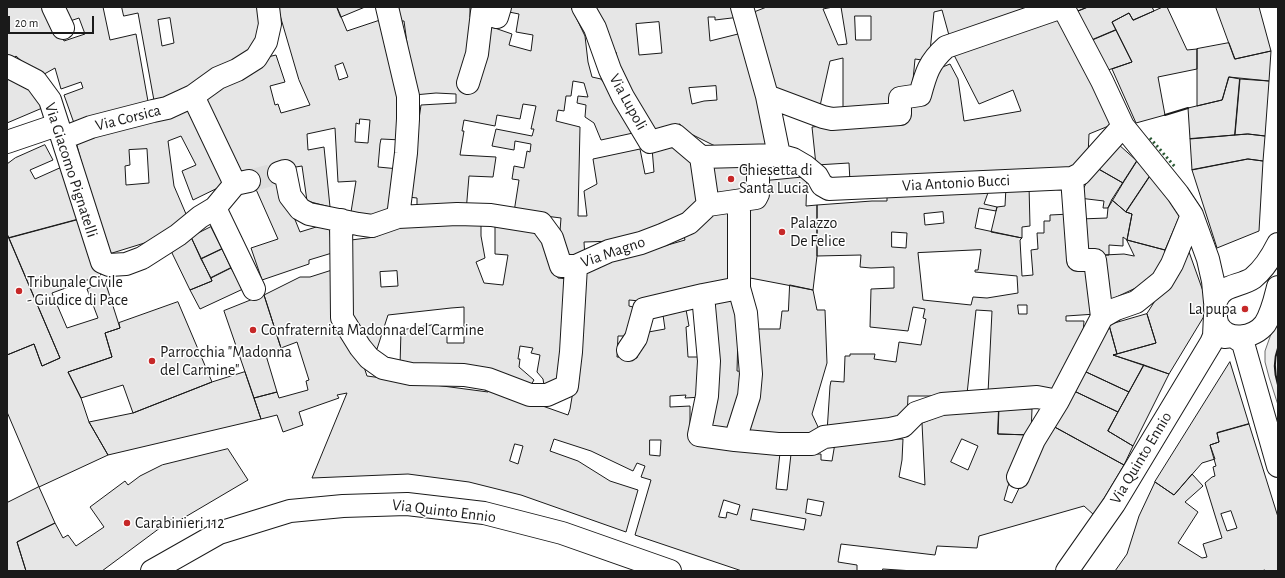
<!DOCTYPE html>
<html>
<head>
<meta charset="utf-8">
<style>
  body { margin:0 }
  #map { position:relative; width:1285px; height:578px; overflow:hidden; background:#fff; font-family:"Alegreya Sans",sans-serif }
  canvas { display:block }
  .frame { position:absolute; inset:0; border:8px solid #1a1a1a; pointer-events:none }
  .scale { position:absolute; left:8px; top:16px; width:86px; height:18px; box-sizing:border-box; border:2px solid #1a1a1a; border-top:0; padding-left:5px; font-size:12px; line-height:14px; white-space:nowrap; color:#1a1a1a; -webkit-text-stroke:3px #fff; paint-order:stroke }
</style>
</head>
<body>
<div id="map">
<canvas width="1285" height="578"></canvas>
<div class="frame"></div>
<div class="scale">20 m</div>
</div>
<script>
const g = document.querySelector('canvas').getContext('2d');
g.lineJoin = 'round';
function fill(path, color) {
  g.fillStyle = color;
  g.fill(path, 'evenodd');
}
function stroke(path, color, width, dash) {
  g.strokeStyle = color;
  g.lineWidth = width;
  g.lineCap = dash ? 'butt' : 'round';
  g.setLineDash(dash || []);
  g.stroke(path);
}
function drawText(font, color, halo, rows, align = 'center') {
  g.font = font + ' "Alegreya Sans",sans-serif';
  g.lineWidth = 3;
  g.setLineDash([]);
  g.textBaseline = 'middle';
  g.strokeStyle = halo;
  g.fillStyle = color;
  for (const [text, x, y, turn = 0] of rows) {
    g.save();
    g.translate(x, y);
    g.rotate((+turn || 0) * Math.PI / 180);
    g.textAlign = isNaN(turn) ? turn : align;
    if (halo) g.strokeText(text, 0, 0);
    g.fillText(text, 0, 0);
    g.restore();
  }
}
const parking = new Path2D(`
  M1278 324V405L1269 377 1265 362V351L1271 334 1274 327Z`);
const building = new Path2D(`
  M7 7H49L64 41 85 34 79 18 67 22 62 7H103L110 40 136 34 149 107 75 126 64 95 83 88 81 82 61 89 55 68 39 77 16 56 8 63 7 61Z
  M122 7H262L263 23 251 56 155 106 138 13 124 16ZM170 18 174 43 162 46 158 20Z
  M278 7H337L347 31 386 18 404 111 402 140 381 139 380 144 378 167 399 169 395 200 387 211 376 217 351 212 356 181 338 182 335 128 307 134 308 150 324 147 330 207 307 201 302 166 277 170V175L300 232 329 223 332 253 309 260V264L262 280 251 248 278 239 251 178 246 181 225 138 202 101 259 59 276 55 285 82 270 86 275 105 278 104 281 113 310 105 299 80ZM343 63 348 77 339 80 335 66ZM360 119 370 120 368 143 355 142 356 123 359 124Z
  M337 7H365L341 17Z
  M399 7H470V17H475L486 25 512 34 509 45 531 51 533 35 516 32 519 14 509 12 510 7H571L585 36 588 62 592 77 601 79 615 98 633 133 601 140 594 123 585 117 586 105 577 103 578 96 588 97 584 83 573 81 571 96H566L564 111 558 110 556 121 580 127 578 216H587L584 191 597 184 593 159 640 149 645 174 654 172 652 148 673 142 694 154 703 205 691 215 616 241 584 242 585 258 567 260 559 244 561 218 514 212 519 180 512 179 514 166 524 168 527 151 530 152 531 144 515 141 514 150 492 146 496 129 532 136 534 129H531L536 106 523 104 520 119 497 115 495 126 464 120 462 131H464L460 155 496 157 493 177 469 176 466 212H417V198L408 197 421 105 456 103V94L436 93 414 95 404 21H400Z
  M592 7H734L740 17 715 20V17H708L710 41 742 33 768 140 764 149 728 150 713 145 693 135 683 133 680 124 667 128 653 134 620 74 616 52 611 53ZM659 22 662 53 639 55 636 24ZM716 86 717 100 704 101 692 104 689 88Z
  M767 7H833L823 9 838 45 847 44 841 7H1041L950 39 942 10 934 12 929 61 915 59 912 91 893 111 843 113V58L830 61 820 106 771 88 750 14ZM855 16H871V40H856Z
  M1074 7H1088L1076 12Z
  M1088 7H1152L1154 11 1133 20 1129 13 1112 22 1116 30 1090 41 1076 12Z
  M1163 7H1167L1187 50 1197 49V69L1158 77 1165 115 1136 123 1112 69 1132 62 1112 22 1129 13 1133 20Z
  M1216 7H1259L1271 51 1235 59Z
  M1057 14 1116 123 1089 134 1088 156 1076 170 850 182 849 163 816 165 812 127 904 118V106L930 72 950 64 958 79 964 121 1021 111 1013 90 979 104 954 55Z
  M1116 30 1132 62 1105 71 1090 41Z
  M1229 43 1235 59 1271 51 1269 81 1229 77 1222 100 1197 106V49Z
  M11 72 47 106 7 123V74Z
  M1229 77 1240 79 1235 135 1190 139 1188 108 1222 100Z
  M1240 79 1269 81 1265 136 1248 134 1235 135Z
  M191 110 230 182 193 200 182 171 196 165 181 136 168 141 174 186 186 214 179 226 151 241 109 254 106 252 76 142 90 133ZM147 149 149 183 126 185 125 166 130 165 129 150Z
  M1248 134 1265 136 1263 161 1248 159 1192 170 1190 139Z
  M1118 144 1137 161 1123 183 1095 167Z
  M45 145 53 160 30 170 35 179 64 166 80 219 9 238 7 234V164L15 158Z
  M1248 159 1263 161 1259 231 1217 248 1192 170Z
  M1137 161 1150 176 1126 212 1112 200Z
  M751 164 752 192 711 194 710 166Z
  M1095 167 1123 183 1108 208H1103L1104 201 1079 198Z
  M1150 176 1173 202 1180 215 1165 250 1127 240 1132 214 1126 212Z
  M807 177 806 206 817 205V256L813 290 745 277 747 208 763 207 765 181Z
  M1029 185 1030 226 1022 227V238L991 232 997 207 1005 206 1006 187Z
  M990 187 984 204 997 207 996 211 979 208 975 228 1022 238 1020 240 1022 276 1033 275 1031 250 1038 249 1037 233H1044V221H1050V215L1070 214 1090 263 1096 314 1066 316V321H1084L1083 334 1056 389 988 393 992 311 976 310 967 394 936 396H908L907 419 827 432 830 386 831 381 844 382 845 356H850V354H875L874 359 896 362 899 342 921 345 926 319 923 318 925 309 913 307 908 331 870 327 871 289 894 288V267L871 268 860 267 861 255 817 256V205L872 201H887V191ZM943 212 944 223 925 225 924 214ZM892 232 907 233 906 248 892 247ZM981 250 978 270H975V272L1017 276 1018 293 987 298 973 297 971 305 923 300 918 253ZM1018 305H1027V314H1019Z
  M1112 200 1126 212 1132 214 1127 240 1123 237V246L1109 245V255L1083 256 1080 219 1107 218 1108 208Z
  M735 209V283L640 301 629 300V306L633 307 632 334 628 336H618L617 357 637 358 638 346 643 333 665 329 662 308 685 304 689 326 686 327 688 357H704L703 397 685 398 686 395 670 396V407L690 406V442L780 453 776 489 787 490 791 454H821V460L832 461 835 443 852 440 903 439 902 460 899 477 925 485 922 423 945 414 999 408 998 434 1031 435 1021 461 1008 486 1004 500 1012 503 1041 442 1051 425 1124 465 1094 515 1084 506 979 536 977 548 937 546 935 555 841 544 838 562 857 565V571H742L635 535 651 480 641 477 645 466 637 463 633 471 591 451 554 439 550 451 578 461 610 481 638 490 626 532 521 495 469 482 408 474 312 478 347 393 337 395 339 398 299 412 303 425 283 432 277 415 261 419 254 398 277 392 279 398 308 390 306 381 309 380 297 342 281 348 264 295 300 277H310L332 270 367 376 488 392 489 387 568 415 570 409 579 355 580 283 587 272 598 260 630 256 685 240 683 232 714 214ZM962 439 978 446 968 470 951 462ZM650 440H661L660 456 650 455ZM515 444 523 446 518 464 510 461ZM808 499 824 502 821 516 806 513ZM724 500 740 505 737 515 727 512 726 518 719 517ZM753 509 806 519 804 530 751 520Z
  M80 219 101 275 52 293 67 328 98 318 87 289 105 281 120 328 105 333 112 357 68 372 81 398 89 422 108 455 39 487 7 412V355L34 344 42 366 60 358 9 238Z
  M481 219V236L485 258 476 262 484 283 503 285 508 255 495 254V220L543 235 558 278 569 279 560 381 544 385 543 379 537 372 540 355 531 353 533 348 520 346 518 359H520L519 367 534 380 529 388 400 366 401 330 437 324 447 330V343H464V307L451 308 388 315 377 349 362 342 349 319 351 240 375 237 398 227ZM397 271 398 286 381 287 380 272Z
  M211 227 222 249 201 259 191 237Z
  M7 234 60 358 42 366 34 344 7 355Z
  M191 237 212 281 190 290 172 253Z
  M1127 240 1165 250 1164 269 1159 277 1108 301 1104 255 1124 254 1134 256Z
  M222 249 231 268 211 278 201 259Z
  M1188 249 1209 308 1169 374 1113 355 1156 343 1147 314Z
  M231 268 243 289 200 309 190 290 212 281 211 278Z
  M790 285 813 290 817 310H825L827 363 812 414 819 429 800 440 744 437 754 329H780L782 311H788Z
  M264 295 281 348 265 352 277 392 254 398 224 311Z
  M739 300 737 371 748 372 730 434 705 430 712 301Z
  M178 302 212 382 133 413 123 385 81 398 68 372 112 357 105 333 120 328 119 323Z
  M1147 314 1156 343 1117 354 1109 325Z
  M1109 325 1117 354 1113 355 1144 365 1129 392 1084 371Z
  M1230 362 1249 424 1217 433 1219 442 1210 445 1215 459 1202 463 1174 495 1155 482Z
  M1144 365 1169 374 1133 446 1108 431Z
  M1084 371 1129 392 1118 412 1072 390Z
  M245 372 261 419 108 455 89 422 133 413 212 382Z
  M1072 390 1118 412 1108 431 1133 446 1124 465 1051 425Z
  M999 408 1032 409 1031 435 998 434Z
  M1249 424 1278 517V571H1265V570L1261 571H1115L1127 554 1139 516 1155 482 1174 495 1192 474 1203 486 1185 502 1198 512 1178 543 1202 558 1207 557 1203 544 1222 538 1205 483 1212 477 1215 476 1213 467 1216 466 1210 445 1219 442 1217 433ZM1231 511 1237 528 1227 531 1221 514Z
  M228 449 248 480 175 523 172 519 102 571H26L17 542 55 523 63 538 68 535 76 546 104 527 90 507 125 481 128 485 140 476 162 465Z
  M39 487 55 523 17 542 26 571H7V503Z
  M883 569 914 571H883Z`);
const minorTunnel = new Path2D(`
  M249 181 279 173`);
const minor = new Path2D(`
  M53 7 63 28
  M387 7 408 96V119L406 153 398 217
  M583 7 595 28 610 70 623 97 650 142 675 135 701 157 708 205
  M742 7 767 96 779 155
  M1063 7 1102 81 1123 126 1178 194 1192 215 1208 259 1213 281 1215 302
  M7 66 36 81 50 100 102 262 109 265 126 264 142 258 178 235 200 217 215 208 235 184 249 181
  M468 83 477 54 482 12 497 17 500 7
  M193 96 235 184
  M767 96 823 117 832 119 900 114V98L920 95C926 73 929 62 946 47L1062 7
  M63 138 91 127 153 111 167 108 193 96 218 78 237 70 256 58 266 42 270 24 268 7
  M7 142 57 125
  M701 157 779 155 793 159 805 166 817 176 822 185 829 189 1072 178 1080 174 1123 126
  M279 173 285 171 290 196 300 209 309 214 358 224 372 226 398 217 457 214 491 215 541 223 552 238 561 266H576L609 251 641 243 662 235 689 223 708 205 756 198 758 194V157
  M1072 178 1078 260H1095L1102 317
  M739 201V288L746 313 751 374 749 396 735 440 778 444H812L824 437 890 429 903 426 916 413 942 404 1037 397 1058 401 1102 317 1116 309 1136 302 1162 281 1172 264 1192 215
  M215 208 254 289
  M341 220 342 318 360 347 369 358 383 368 411 374 464 375 488 379 530 395H547L567 386 571 352 576 266
  M1278 244C1272 256 1264 269 1253 278 1240 287 1222 284 1216 301 1214 306 1215 311 1216 316 1216 319 1217 323 1218 325 1228 343 1254 338 1265 324 1272 313 1275 299 1278 287
  M1224 337 1233 336 1243 343 1278 466
  M628 350 636 338 644 309 703 295
  M735 440 699 435 707 396 709 361 703 295 739 288
  M1018 477 1034 440 1058 401
  M152 571 219 533 290 511 343 506 407 504 484 513 562 533 670 571
  M1067 571 1114 504 1211 343 1214 336 1215 315`);
const hedge = new Path2D(`
  M1150 138 1176 168`);
const wall = new Path2D(`
  M1165 115 1188 108
  M1278 348C1273 361 1274 372 1278 385`);
const markers = [
  [731,179,4,"#c62828"],
  [782,232,4,"#c62828"],
  [19,291,4,"#c62828"],
  [1245,309,4,"#c62828"],
  [253,330,4,"#c62828"],
  [152,361,4,"#c62828"],
  [127,523,4,"#c62828"]
];
const streetNames = [
  ["Via Lupoli",628,102,61],
  ["Via Corsica",128,118,-14],
  ["Via Giacomo Pignatelli",71,170,72],
  ["Via Antonio Bucci",956,183,-3],
  ["Via Magno",613,252,-19],
  ["Via Quinto Ennio",1141,458,-59],
  ["Via Quinto Ennio",444,511,7]
];
const poiNames = [
  ["Chiesetta di",739,170],
  ["Santa Lucia",739,188],
  ["Palazzo",790,223],
  ["De Felice",790,241],
  ["Tribunale Civile",27,282],
  ["- Giudice di Pace",27,300],
  ["La pupa",1237,309,"right"],
  ["Confraternita Madonna del Carmine",261,330],
  ["Parrocchia \"Madonna",160,352],
  ["del Carmine\"",160,370],
  ["Carabinieri 112",135,523]
];
fill(parking, '#ededed');
stroke(parking, '#6a6a6a', 1);
fill(building, '#e6e6e6');
stroke(building, '#1a1a1a', 1);
stroke(minorTunnel, '#ddd', 22, [22, 11]);
stroke(minor, '#1a1a1a', 24);
stroke(minor, '#fff', 22);
stroke(hedge, '#2b5a34', 3, [2, 3]);
stroke(wall, '#1a1a1a', 2);
for (const [x, y, r, color] of markers) {
  const dot = new Path2D();
  dot.arc(x, y, r, 0, 2 * Math.PI);
  g.fillStyle = color;
  g.fill(dot);
  stroke(dot, '#fff', 1.5);
}
drawText('16px', '#1a1a1a', '#fff', streetNames);
drawText('16px', '#1a1a1a', '#fff', poiNames, 'left');
</script>
</body>
</html>
